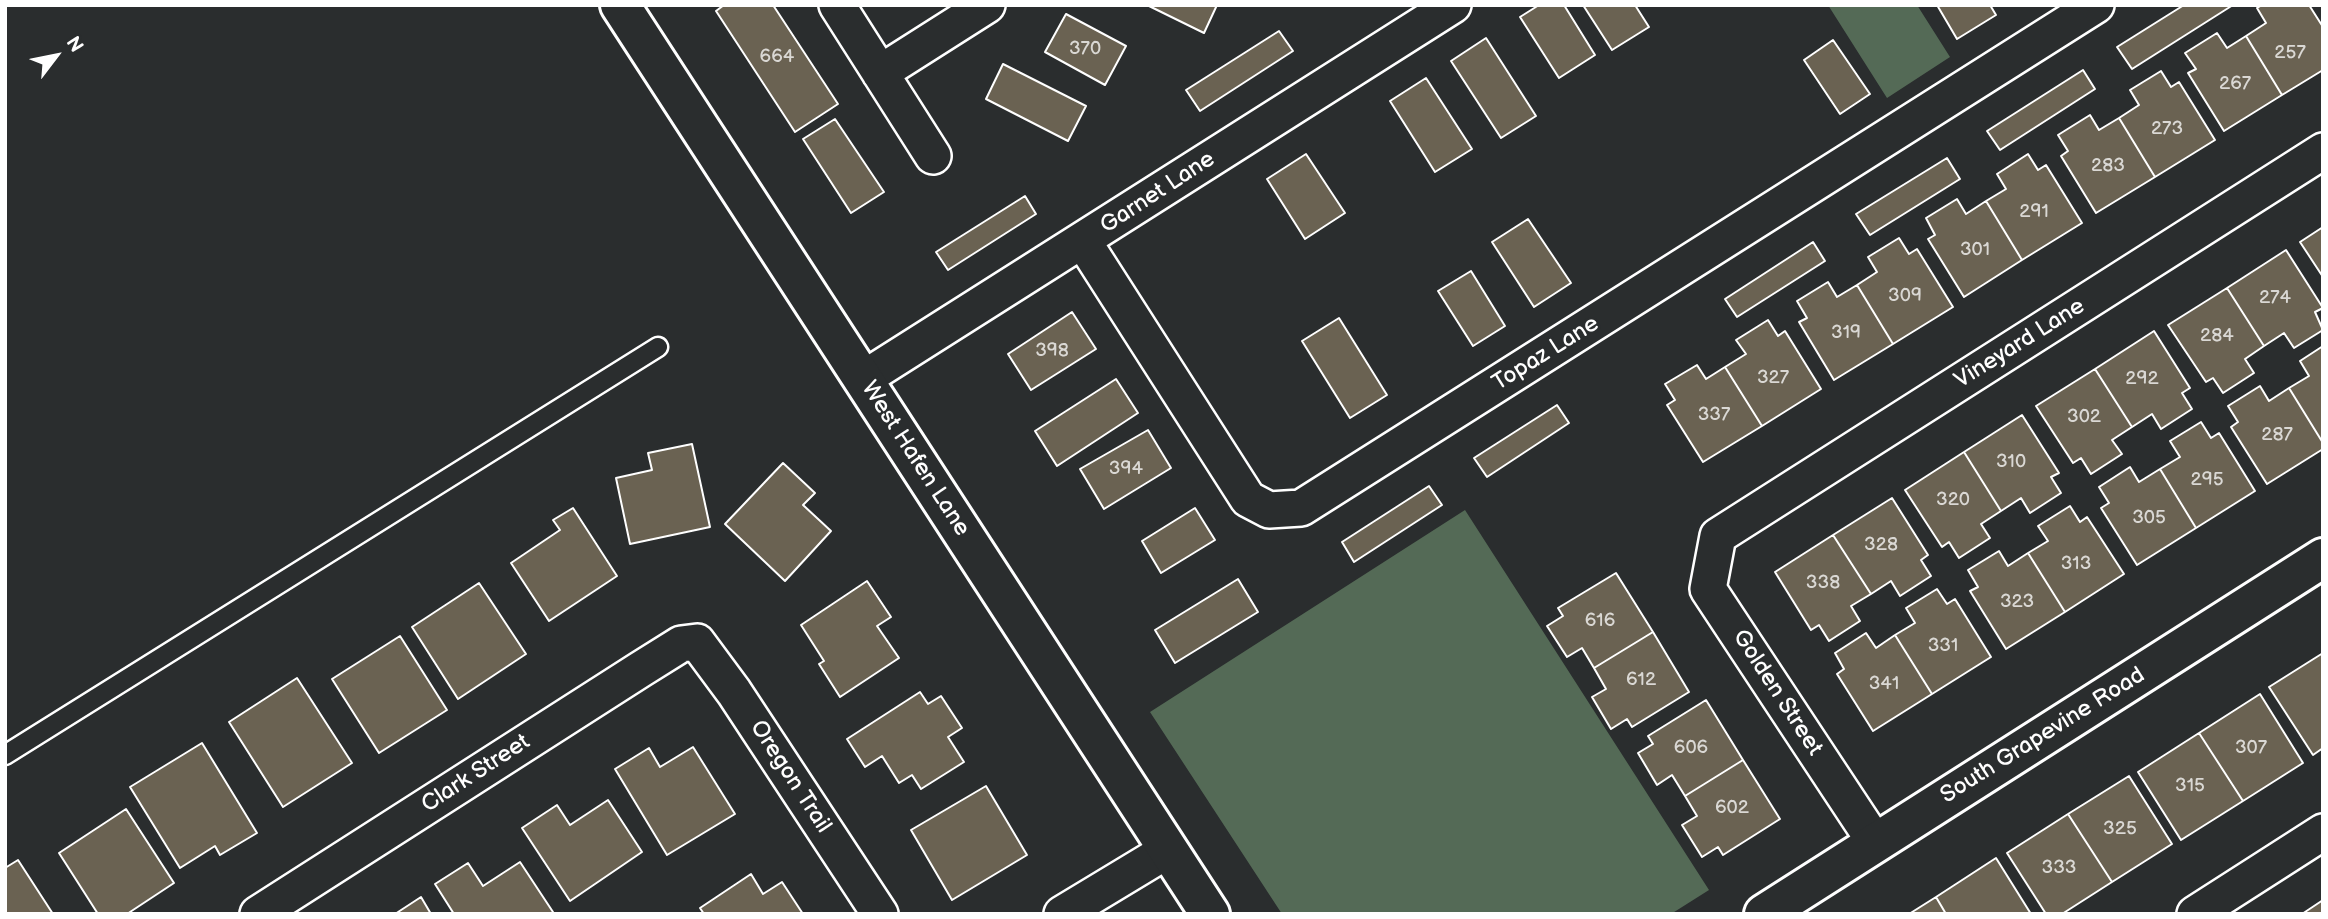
<!DOCTYPE html>
<html>
<head>
<meta charset="utf-8">
<style>
  body { margin:0 }
  #map { position:relative; width:2328px; height:919px; overflow:hidden; background:#2a2d2e; font-family:"Balsamiq Sans",sans-serif }
  canvas { display:block }
  .frame { position:absolute; inset:0; border:7px solid #fff; pointer-events:none }
  .north { position:absolute; left:21px; top:21px; width:70px; height:70px; -webkit-text-stroke:5px #2a2d2e; paint-order:stroke; rotate:58deg; font-size:19px; font-weight:700; line-height:28px; text-align:center; color:#fff }
  .north::after { content:''; display:block; margin:auto; width:24px; height:32px; background:#fff; clip-path:polygon(50% 0,100% 100%,50% 72%,0 100%) }
</style>
</head>
<body>
<div id="map">
<canvas width="2328" height="919"></canvas>
<div class="frame"></div>
<div class="north">N</div>
</div>
<script>
const g = document.querySelector('canvas').getContext('2d');
g.lineJoin = 'round';
function fill(path, color) {
  g.fillStyle = color;
  g.fill(path, 'evenodd');
}
function stroke(path, color, width, dash) {
  g.strokeStyle = color;
  g.lineWidth = width;
  g.lineCap = dash ? 'butt' : 'round';
  g.setLineDash(dash || []);
  g.stroke(path);
}
function drawText(font, color, halo, rows, align = 'center') {
  g.font = font + ' "Balsamiq Sans",sans-serif';
  g.lineWidth = 5;
  g.setLineDash([]);
  g.textBaseline = 'middle';
  g.strokeStyle = halo;
  g.fillStyle = color;
  for (const [text, x, y, turn = 0] of rows) {
    g.save();
    g.translate(x, y);
    g.rotate((+turn || 0) * Math.PI / 180);
    g.textAlign = isNaN(turn) ? turn : align;
    if (halo) g.strokeText(text, 0, 0);
    g.fillText(text, 0, 0);
    g.restore();
  }
}
const green = new Path2D(`
  M1828 5H1917L1950 57 1887 98Z
  M1465 510 1709 890 1671 914H1282L1150 712Z`);
const building = new Path2D(`
  M724 5H773L838 104 795 132 716 11Z
  M1147 5H1217L1204 33Z
  M1539 5H1564L1595 55 1559 78 1520 17Z
  M1583 5H1635L1649 27 1612 50Z
  M1937 5H1990L1996 15 1957 39Z
  M2184 5H2233L2132 69 2117 47Z
  M2262 5H2309L2323 27V70L2282 95 2246 36 2266 23 2257 8Z
  M1066 14 1126 46 1105 85 1045 52Z
  M1279 31 1293 51 1200 111 1186 90Z
  M2217 33 2227 48 2246 36 2282 95 2224 131 2188 73 2196 69 2185 53Z
  M1486 38 1536 116 1501 138 1451 61Z
  M1833 40 1870 94 1840 114 1804 60Z
  M1003 64 1086 106 1068 141 986 99Z
  M2083 70 2095 89 2000 150 1987 131Z
  M2161 71 2171 87 2179 82 2215 140 2155 177 2119 118 2139 105 2130 90Z
  M1426 78 1472 149 1435 172 1390 101Z
  M2090 115 2099 130 2119 118 2155 177 2096 213 2061 156 2068 151 2058 135Z
  M835 119 884 192 851 213 803 139Z
  M1306 154 1345 213 1305 239 1267 179Z
  M2028 154 2038 170 2046 165 2082 223 2022 260 1986 201 2006 189 1997 174Z
  M1947 158 1960 179 1870 235 1856 214Z
  M1025 196 1036 214 948 270 936 252Z
  M1957 199 1966 214 1986 201 2022 260 1964 297 1928 239 1935 235 1926 218Z
  M1528 219 1571 283 1534 307 1492 242Z
  M2323 227V277L2300 242Z
  M1899 238 1909 254 1917 249 1953 307 1893 344 1857 285 1877 272 1868 257Z
  M1813 242 1825 261 1737 317 1725 299Z
  M2286 250 2323 308 2315 312 2323 330 2294 348 2284 333 2264 346 2227 288Z
  M1471 271 1505 326 1473 346 1438 291Z
  M1828 282 1837 297 1857 285 1893 344 1834 380 1799 322 1807 318 1797 301Z
  M2227 288 2264 346 2245 359 2254 373 2223 393 2213 378 2206 382 2168 325Z
  M1072 312 1096 349 1031 390 1008 354Z
  M1339 318 1387 395 1350 418 1302 341Z
  M1768 320 1778 336 1785 331 1821 389 1762 426 1725 367 1746 354 1736 340Z
  M2154 331 2190 388 2182 393 2192 409 2161 429 2152 414 2132 427 2095 369Z
  M2323 346V443L2289 388 2309 376 2300 361Z
  M1697 365 1706 379 1725 367 1762 426 1703 462 1667 405 1675 400 1665 384Z
  M2095 369 2132 427 2112 440 2122 454 2091 474 2081 458 2073 463 2036 406Z
  M1116 379 1138 413 1057 466 1035 431Z
  M2260 386 2269 401 2289 388 2323 443V449L2267 484 2231 427 2238 422 2228 406Z
  M1557 405 1569 423 1487 477 1474 458Z
  M2022 415 2059 473 2051 477 2061 493 2030 513 2021 498 2001 511 1964 452Z
  M2201 422 2211 438 2219 433 2255 491 2196 528 2160 469 2180 457 2170 441Z
  M1148 430 1171 468 1104 509 1080 469Z
  M692 444 710 527 630 544 616 478 652 470 648 453Z
  M1964 452 2001 511 1981 524 1990 538 1959 558 1949 542 1942 547 1905 490Z
  M783 463 815 493 803 505 831 531 785 581 725 524Z
  M2130 467 2139 482 2160 469 2196 528 2137 565 2101 508 2109 503 2099 487Z
  M1429 486 1442 505 1354 562 1342 542Z
  M1892 498 1928 555 1921 560 1931 576 1900 596 1891 581 1871 594 1833 535Z
  M2070 506 2080 522 2087 517 2124 574 2065 612 2028 553 2048 541 2038 526Z
  M573 508 617 576 549 621 511 563 560 530 553 520Z
  M1195 508 1215 540 1161 573 1142 541Z
  M1833 535 1871 594 1851 606 1860 621 1829 641 1819 625 1811 630 1775 572Z
  M1999 551 2008 566 2028 553 2065 612 2006 649 1970 591 1978 587 1968 570Z
  M1616 573 1653 632 1594 668 1582 648 1567 657 1547 626 1563 616 1558 608Z
  M1238 579 1258 612 1175 663 1155 630Z
  M867 581 891 617 877 626 899 658 840 697 819 664 824 661 801 625Z
  M479 583 526 654 458 699 412 627Z
  M1937 589 1947 604 1955 599 1991 657 1932 694 1895 635 1915 623 1906 608Z
  M1653 632 1689 692 1632 727 1627 719 1611 729 1592 697 1606 689 1594 668Z
  M1866 633 1876 648 1895 635 1932 694 1873 731 1837 674 1844 669 1835 653Z
  M400 636 447 710 379 753 332 679Z
  M2323 653V748L2313 755 2269 687Z
  M297 678 352 763 283 807 229 722Z
  M920 692 928 704 941 696 962 728 948 737 964 762 921 789 912 775 899 783 882 756 865 767 847 739Z
  M2260 694 2303 763 2243 801 2199 733Z
  M1706 700 1743 760 1685 796 1672 775 1657 785 1638 753 1653 744 1648 736Z
  M2199 733 2243 801 2181 840 2138 772Z
  M202 743 257 833 220 855 215 846 180 868 130 787Z
  M693 747 735 814 667 855 615 769 649 748 660 767Z
  M1743 760 1780 819 1723 855 1718 847 1702 857 1682 825 1697 816 1685 796Z
  M2129 776 2172 844 2112 882 2068 814Z
  M986 786 1027 855 952 900 911 830Z
  M608 800 642 852 570 901 522 828 557 805 570 825Z
  M126 809 174 883 127 914H98L59 853Z
  M2068 814 2112 882 2062 914H2046L2007 853Z
  M1996 858 2031 914H1946L1936 897Z
  M18 860 53 914H5V868Z
  M520 862 553 912 550 914H454L435 884 468 863 483 886Z
  M751 874 763 894 782 882 803 914H704L700 908Z
  M421 897 431 914H395Z
  M1936 897 1946 914H1909Z
  M2323 900V914H2302Z`);
const lane = new Path2D(`
  M5 755 658 347`);
const street = new Path2D(`
  M837 5 933 156
  M880 73 987 5
  M1083 241 1248 499 1269 510 1301 508 2096 5
  M863 379 1453 5
  M1875 842 1708 589 1718 536 2323 151
  M258 914 641 669 681 644 697 642 734 692 880 914
  M1062 914 1168 850
  M2195 914 2323 832`);
const secondary = new Path2D(`
  M620 5 1210 914
  M1764 914 2323 558`);
const numberNames = [
  ["370",1085,49],
  ["257",2290,53],
  ["664",777,57],
  ["267",2235,84],
  ["273",2167,129],
  ["283",2108,166],
  ["291",2034,212],
  ["301",1975,250],
  ["309",1905,296],
  ["274",2275,298],
  ["319",1846,333],
  ["284",2217,336],
  ["398",1052,351],
  ["327",1773,378],
  ["292",2142,379],
  ["337",1714,415],
  ["302",2084,417],
  ["287",2277,435],
  ["310",2011,462],
  ["394",1126,469],
  ["295",2207,480],
  ["320",1953,500],
  ["305",2149,518],
  ["328",1881,545],
  ["313",2076,564],
  ["338",1823,583],
  ["323",2017,602],
  ["616",1600,621],
  ["331",1943,646],
  ["612",1641,680],
  ["341",1884,684],
  ["606",1691,748],
  ["307",2251,748],
  ["315",2190,786],
  ["602",1732,808],
  ["325",2120,829],
  ["333",2059,868]
];
const streetNames = [
  ["Garnet Lane",1158,193,-33],
  ["Vineyard Lane",2020,344,-32],
  ["Topaz Lane",1546,354,-32],
  ["West Hafen Lane",915,459,57],
  ["Golden Street",1777,693,57],
  ["South Grapevine Road",2043,736,-32],
  ["Clark Street",476,774,-33],
  ["Oregon Trail",790,777,57]
];
fill(green, '#546a56');
fill(building, '#6a6252');
stroke(building, '#fff', 2);
stroke(lane, '#fff', 23);
stroke(street, '#fff', 40);
stroke(secondary, '#fff', 44);
stroke(lane, '#2a2d2e', 18);
stroke(street, '#2a2d2e', 35);
stroke(secondary, '#2a2d2e', 38);
drawText('19px', '#dad8d4', null, numberNames);
drawText('23px', '#fff', '#2a2d2e', streetNames);
</script>
</body>
</html>
